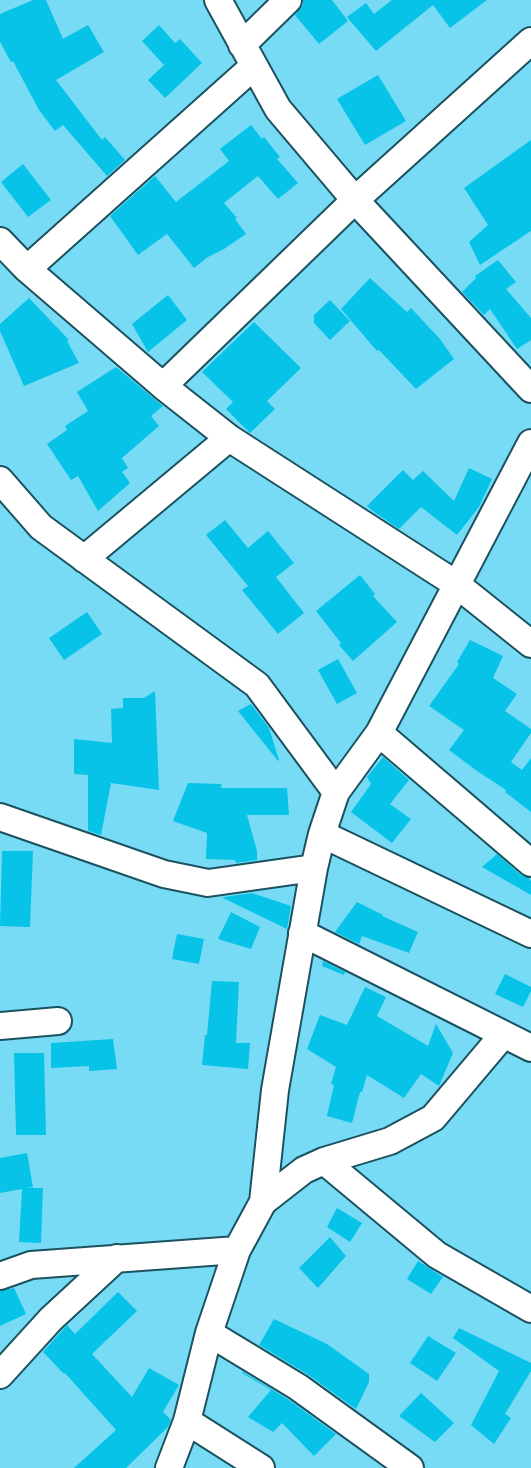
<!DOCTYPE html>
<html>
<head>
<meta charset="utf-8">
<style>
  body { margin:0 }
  canvas { display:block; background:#77dbf6 }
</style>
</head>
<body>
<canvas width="531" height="1468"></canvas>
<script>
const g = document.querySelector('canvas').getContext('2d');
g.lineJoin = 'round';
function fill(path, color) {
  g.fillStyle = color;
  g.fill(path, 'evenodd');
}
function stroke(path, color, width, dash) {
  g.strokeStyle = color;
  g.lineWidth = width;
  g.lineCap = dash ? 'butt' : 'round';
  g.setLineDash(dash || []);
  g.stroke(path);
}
const building = new Path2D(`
  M33 0H46L63 39 88 25 104 52 56 80 102 140 105 137 125 160 107 176 63 125 55 131 39 110 13 61 11 62 0 42V14Z
  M303 0H332L348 21 319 44 295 15 303 5Z
  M392 0H487L450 28 433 5 376 51 347 17 366 3 374 14Z
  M159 25 175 43 180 39 202 63 165 98 148 80 164 65 142 41Z
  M378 75 406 121 365 145 337 99Z
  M251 125 262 139 264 137 280 157 277 159 298 183 278 199 258 176 224 203 237 218 235 219 246 234 224 249 208 257 194 268 167 234 138 255 110 216 155 176 176 202 229 161 220 149Z
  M531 140V231L480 265 469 242 488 225 464 188Z
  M23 164 51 200 28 217 1 182Z
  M498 260 516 282 506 289 531 318V340L517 349 490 309 484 315 462 292 476 278 475 276Z
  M370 278 407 312 411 308 440 339 454 359 416 389 379 350 377 351 341 309Z
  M168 295 187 320 148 352 132 324Z
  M29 298 69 340 67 341 79 363 24 386 0 331V324Z
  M330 300 350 321 330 340 314 323V315Z
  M254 322 301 368 267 401 275 409 250 433 226 409 233 402 202 372Z
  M116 367 163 406 151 416 159 426 122 458 128 468 122 472 130 483 98 511 78 476 71 480 47 444 67 430 65 426 88 411 77 392Z
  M469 468 492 479 479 507 457 535 421 507 399 529 374 512 367 506 403 470 413 480 423 471 454 501Z
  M225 520 248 548 268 531 294 563 276 577 304 613 278 634 242 590 248 586 206 535Z
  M360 575 375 594 373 596 397 622 353 661 339 645 341 643 316 611Z
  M87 612 102 634 64 660 49 638Z
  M470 640 503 656 493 678 517 694 505 711 531 729V733L511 762 522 770 531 758V812L505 792 506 790 477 771 449 750 464 730 429 706 459 664 457 662Z
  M338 659 357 693 337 704 318 670Z
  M155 691 159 790 111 783 101 835 88 831V775L74 774V739L112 743 111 709 123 708V698H144Z
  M251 704 269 728 279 760 278 761 238 711Z
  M383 757 409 780 390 804 411 819 392 843 351 812 371 784 367 777Z
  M188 783 222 784 221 788H287L289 815H247L257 851V860L236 863 235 860 206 859 207 833 173 821Z
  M2 851H33L30 927 0 926Z
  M497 854 521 875 529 878 531 881V895L482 867Z
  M252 893 291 906 287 929 223 898 224 897Z
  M357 902 383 915 382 916 418 932 409 953 362 936 359 944 335 932Z
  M231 912 260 927 251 949 218 939Z
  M177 934 204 939 199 964 172 959Z
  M323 961 345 972 344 975 322 966Z
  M505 974 531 987V991L523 1007 495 994Z
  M212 981 239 982 236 1043H250L248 1069 202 1065 205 1035H207Z
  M365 987 386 997 377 1016 428 1046 436 1024 453 1053 439 1086 421 1074 404 1098 367 1075 362 1092H360L352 1123 327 1116 334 1085 331 1084 336 1067 307 1049 320 1015 347 1025Z
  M113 1039 117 1069 89 1071V1066L51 1068V1043Z
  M14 1053H44L46 1135H16Z
  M27 1153 33 1187 27 1188H43L41 1243 19 1242 22 1189 0 1193V1158Z
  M337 1208 362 1223 350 1242 327 1227Z
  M330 1237 346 1256 318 1288 299 1268Z
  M418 1261 443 1277 431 1294 407 1279Z
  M14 1288 26 1314 0 1326V1291Z
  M118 1292 137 1311 92 1354 132 1397 149 1368 179 1385 163 1412 171 1420 168 1427 126 1468H74L116 1430 65 1373 64 1374 43 1352 67 1325 75 1334Z
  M274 1319 327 1344 369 1374V1382L356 1409 307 1374 259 1345Z
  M459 1328 531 1363V1371L505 1414 511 1418 494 1444 471 1425 499 1371 453 1338Z
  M428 1336 456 1353 437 1381 410 1363Z
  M243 1372 289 1400 336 1434 314 1456 282 1423 273 1432 248 1417 271 1390 242 1373Z
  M421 1393 454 1423 435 1442 399 1416Z`);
const street = new Path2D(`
  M218 0 278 109 355 200 531 389
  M242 45 288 0
  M0 241 27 269 163 386 229 438 456 584 531 644
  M27 269 254 66
  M163 386 355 200 531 41
  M0 480 41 527 257 685 336 792
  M84 559 229 438
  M379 733 531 863
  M0 817 164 874 208 883 314 868
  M322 834 531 934
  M302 933 531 1048
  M0 1026 58 1021
  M324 1161 437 1255 531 1309
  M263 1202 304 1170 324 1161 390 1141 433 1118 503 1035
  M0 1276 31 1265 237 1250
  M209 1333 298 1387 410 1468
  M0 1375 51 1319 117 1258
  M187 1421 261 1468
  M169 1468 187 1421 209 1333 237 1250 263 1202 275 1090 314 868 322 834 336 792 379 733 531 443`);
fill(building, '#07c3e7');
stroke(street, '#1b525f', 30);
stroke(street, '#fff', 26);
</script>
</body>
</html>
